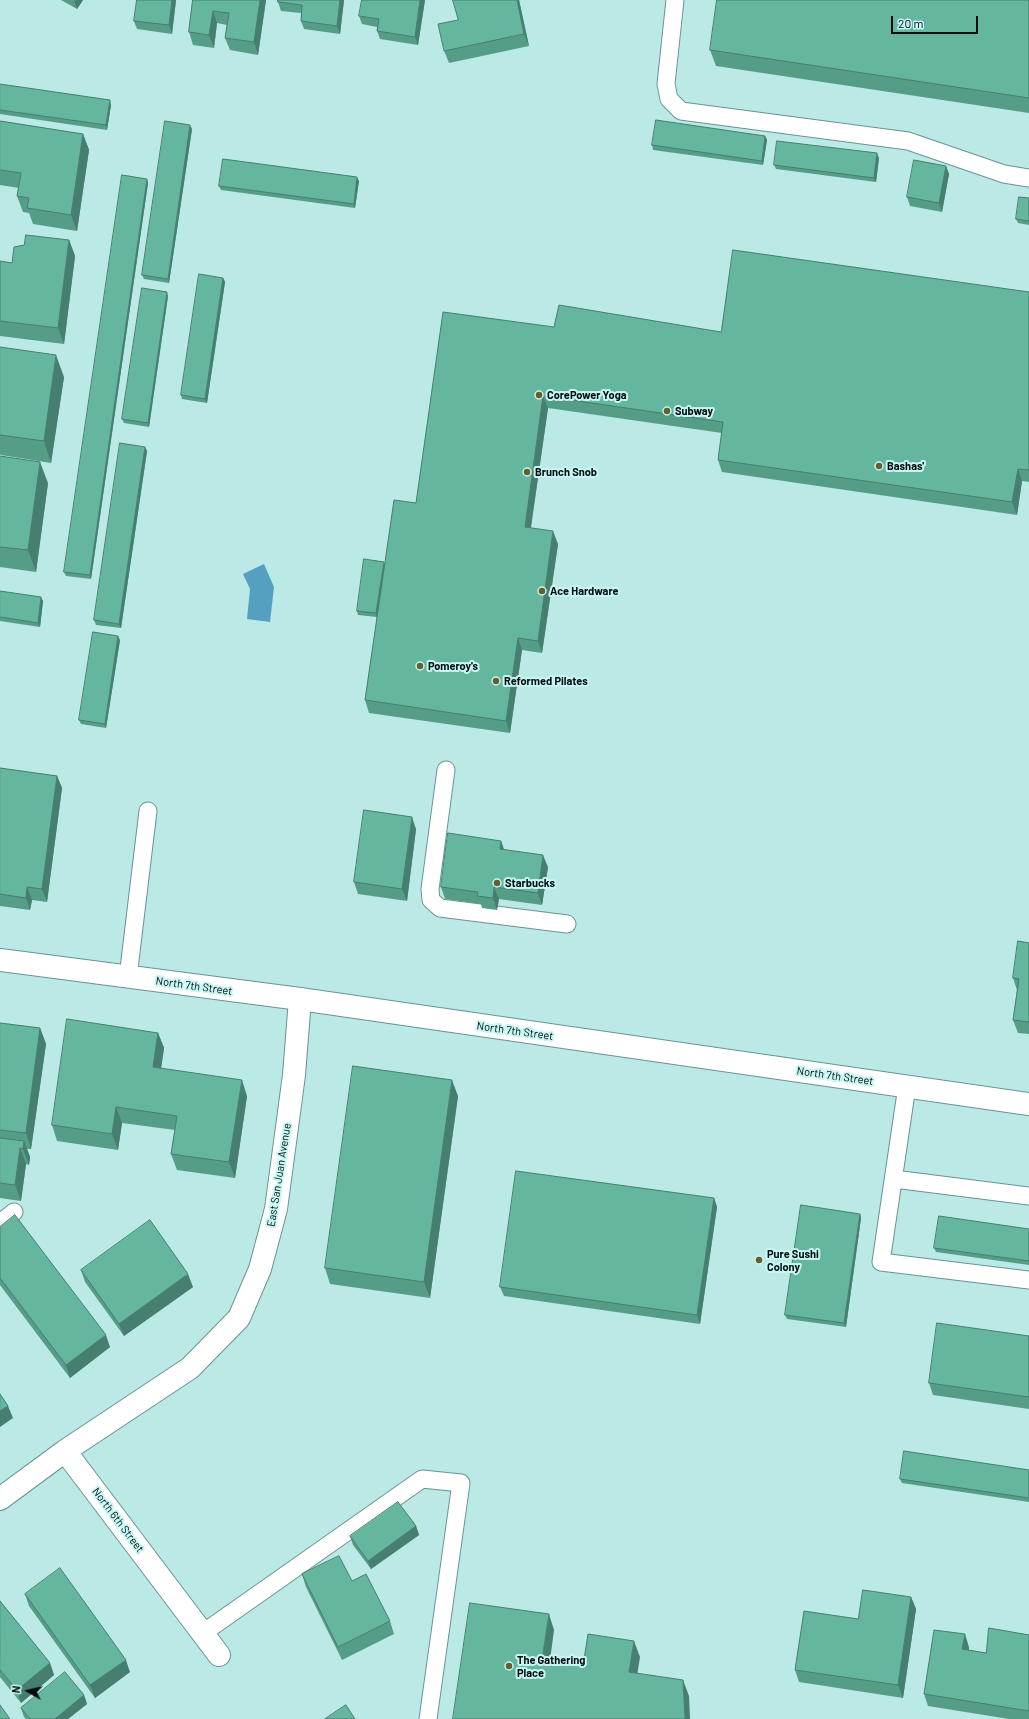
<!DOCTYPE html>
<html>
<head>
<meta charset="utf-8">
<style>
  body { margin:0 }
  #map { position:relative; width:1029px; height:1719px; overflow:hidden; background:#bbe9e6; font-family:Barlow,sans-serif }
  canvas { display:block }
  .north { position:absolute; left:8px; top:1671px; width:40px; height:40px; -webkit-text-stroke:3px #c8f6f3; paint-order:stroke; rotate:278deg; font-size:11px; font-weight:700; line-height:16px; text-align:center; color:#010e0e }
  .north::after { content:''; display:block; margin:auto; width:14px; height:18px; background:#010e0e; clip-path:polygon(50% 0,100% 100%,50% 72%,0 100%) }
  .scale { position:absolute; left:891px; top:16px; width:87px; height:18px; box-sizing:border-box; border:2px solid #010e0e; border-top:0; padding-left:5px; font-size:12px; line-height:14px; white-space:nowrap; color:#010e0e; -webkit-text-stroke:3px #c8f6f3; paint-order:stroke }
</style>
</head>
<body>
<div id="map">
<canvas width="1029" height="1719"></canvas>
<div class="north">N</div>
<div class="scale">20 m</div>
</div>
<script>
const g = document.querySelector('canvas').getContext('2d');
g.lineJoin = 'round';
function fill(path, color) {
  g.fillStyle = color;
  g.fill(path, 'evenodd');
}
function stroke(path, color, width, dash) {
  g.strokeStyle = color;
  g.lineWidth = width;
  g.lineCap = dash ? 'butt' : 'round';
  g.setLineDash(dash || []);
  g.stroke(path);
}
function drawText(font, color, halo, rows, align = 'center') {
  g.font = font + ' Barlow,sans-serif';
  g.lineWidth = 4;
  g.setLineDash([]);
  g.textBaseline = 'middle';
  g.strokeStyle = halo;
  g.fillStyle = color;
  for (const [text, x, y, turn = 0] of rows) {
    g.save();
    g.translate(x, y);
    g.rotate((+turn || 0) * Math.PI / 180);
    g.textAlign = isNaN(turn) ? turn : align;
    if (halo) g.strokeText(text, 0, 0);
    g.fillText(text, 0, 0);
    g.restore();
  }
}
const water = new Path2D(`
  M264 564 274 587 270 622 247 619 250 589 243 574Z`);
const service = new Path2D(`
  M675 0 666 84 669 99 681 111 908 141 1004 174 1029 178
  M446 770 430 889 431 900 440 908 567 924
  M128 977 148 811
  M907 1086 881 1262 1029 1280
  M894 1179 1029 1196
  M0 1223 14 1212
  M203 1633 422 1479 461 1483 428 1719`);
const minor = new Path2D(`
  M65 1451 219 1655
  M0 1499 65 1451 190 1368 239 1318 260 1269 276 1209 294 1075 300 999`);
const primary = new Path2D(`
  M0 960 300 999 1029 1104`);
const wall = new Path2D(`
  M61 0H83L77 9Z
  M137 0H176L172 34 137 29 134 21Z
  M193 0H266L258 55 230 50 225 38 227 25 217 23 214 48 193 45 189 32Z
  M278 0H344L340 34 304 29 301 21V13L281 11 278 2Z
  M425 0 418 45 380 39 377 31V27L362 24 359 16Z
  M519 0 529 46 449 63 444 51 458 20Z
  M1029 0V113L716 66 710 50Z
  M0 84 111 105 107 130 0 114Z
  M0 121 83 134 89 150 77 231 33 224 29 213 23 212 17 196 19 188 0 185Z
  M192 129 169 283 144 279 142 275Z
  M765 136 767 140 763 165 653 150 652 145Z
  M879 158 876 182 776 169 774 165Z
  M946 166 949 174 942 212 910 206 907 197Z
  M147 179 148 183 91 579 66 576 64 572Z
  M359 181 355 208 221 190 219 186Z
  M1029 198V225L1018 223 1016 219Z
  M69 240 75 256 64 344 0 336V261L12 263Z
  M223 278 225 282 207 403 182 399 181 395Z
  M1029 292V482L1022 481 1017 515 722 472 718 460 722 433 548 408 531 528 558 544 542 653 522 650 510 733 369 713 365 700 377 617 358 615 357 611 385 565 416 503 554 327 721 332Z
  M168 296 149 427 124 423 122 419Z
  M0 347 64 377 51 463 1 455 0 454Z
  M145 447 147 451 121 628 96 625 94 620Z
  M0 456 48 483 36 572 0 567Z
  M0 591 43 601 40 627 0 621Z
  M120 640 106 728 81 724 79 720Z
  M0 768 57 776 62 788 47 902 32 900 30 910 0 906Z
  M416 829 407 901 358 894 354 882Z
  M501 841 504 849 548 867 542 905 499 899 497 910 482 908 481 904 445 899 441 887Z
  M1029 943V1034L1018 1033 1013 1020 1017 990 1013 978Z
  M0 1023 40 1028 46 1044 31 1149H27L30 1157 29 1165 26 1164 21 1201 0 1198Z
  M158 1033 164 1048 161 1068 247 1096 235 1178 177 1170 171 1154 175 1130 122 1123 118 1150 57 1141 52 1125Z
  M458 1096 430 1298 330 1284 325 1268Z
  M714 1198 717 1207 700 1324 504 1296 500 1287Z
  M860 1214 861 1218 846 1327 787 1319 785 1315Z
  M0 1227 110 1347 70 1378 0 1285Z
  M1029 1229V1265L936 1252 934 1248Z
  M81 1270 193 1287 124 1336 85 1282Z
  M1029 1336V1409L933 1395 929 1383Z
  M1029 1470V1502L902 1483 900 1479Z
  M416 1526 419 1535 371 1569 353 1545 350 1536Z
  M302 1574 352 1581 390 1621 394 1634 342 1660 306 1587Z
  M25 1594 130 1672 95 1698 29 1606Z
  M911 1597 916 1609 903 1698 799 1682 795 1670 858 1619Z
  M0 1601 50 1663 54 1675 21 1703 0 1677Z
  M1029 1635V1719H1009L928 1706 924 1694 969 1647V1650L986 1653Z
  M84 1695 87 1704 68 1719H26L24 1717 21 1708Z`);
const shadedWall = new Path2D(`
  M74 0H83L77 9Z
  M172 0H176L172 34 169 25Z
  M260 0H266L258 55 254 42Z
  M340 0H344L340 34 337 26Z
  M420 0H425L418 45 415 37Z
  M517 0H519L529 46 524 34Z
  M213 11 217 23 214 48 209 35Z
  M110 100 111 105 107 130 106 125Z
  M190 125 192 129 169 283 168 279Z
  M83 134 89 150 77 231 71 215Z
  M765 136 767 140 763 165 762 161Z
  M877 153 879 158 876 182 874 178Z
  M946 166 949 174 942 212 939 203Z
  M357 177 359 181 355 208 354 204Z
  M147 179 148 183 91 579 90 575Z
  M69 240 75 256 64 344 58 328Z
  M223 278 225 282 207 403 205 399Z
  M167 292 168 296 149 427 148 423Z
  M56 355 64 377 51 463 44 441Z
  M543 396 548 408 529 539 525 527Z
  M145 447 147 451 121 628 119 624Z
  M40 462 48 483 36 572 28 550Z
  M1018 469 1022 481 1017 515 1012 502Z
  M553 531 558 544 542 653 538 641Z
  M384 562 385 566 377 618 376 613Z
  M41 597 43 601 40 627 38 623Z
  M118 636 120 640 106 728 105 724Z
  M518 638 522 650 510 733 506 721Z
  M57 776 62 788 47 902 42 889Z
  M412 817 416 829 407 901 402 889Z
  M501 841 505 853 500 849Z
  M543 855 548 867 542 905 538 893Z
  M27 887 32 900 30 910 26 898Z
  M494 887 499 899 497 910 493 898Z
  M40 1028 46 1044 31 1149 26 1133Z
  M158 1033 164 1048 159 1083 153 1067Z
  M242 1080 247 1096 235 1178 229 1162Z
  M452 1080 458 1096 430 1298 424 1282Z
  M116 1107 122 1123 118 1150 112 1134Z
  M24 1141 30 1157 29 1165 23 1149Z
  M20 1148 26 1164 21 1201 15 1185Z
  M714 1198 717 1207 700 1324 697 1315Z
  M860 1214 861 1218 846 1327 844 1323Z
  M188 1274 193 1287 124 1336 119 1324Z
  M106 1335 110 1347 70 1378 66 1365Z
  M8 1406 13 1418 0 1427V1411Z
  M416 1526 419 1535 371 1569 368 1561Z
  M911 1597 916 1609 903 1698 898 1685Z
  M549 1614 554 1630 548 1676 542 1660Z
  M965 1634 969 1647 967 1662 962 1649Z
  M634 1641 640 1657 635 1688 629 1672Z
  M126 1660 130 1672 95 1698 90 1685Z
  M50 1663 54 1675 21 1703 17 1690Z
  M683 1680 689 1696 690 1719H685Z
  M84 1695 87 1704 68 1719H55Z`);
const building = new Path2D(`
  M137 0H172L169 25 134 21Z
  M193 0H260L254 42 225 38 229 13 213 11 209 35 189 32Z
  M278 0H340L337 26 301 21 302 5 278 2Z
  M362 0H420L415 37 377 31 379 19 359 16Z
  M453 0H517L524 34 444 51 438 24 458 20Z
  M717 0H1029V98L710 50Z
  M0 84 110 100 106 125 0 110Z
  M656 120 765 136 762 161 652 145Z
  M0 121 83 134 71 215 27 208 29 198 17 196 21 173 0 170Z
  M165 121 190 125 168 279 142 275Z
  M777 141 877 153 874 178 774 165Z
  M223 159 357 177 354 204 219 186Z
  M914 160 946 166 939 203 907 197Z
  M122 175 147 179 90 575 64 572Z
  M1019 197 1029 198V221L1016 219Z
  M26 235 69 240 58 328 0 321V261L12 263 14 247 24 245Z
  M733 250 1029 292V470L1018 469 1012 502 718 460 723 422 543 396 525 527 553 531 538 641 518 638 506 721 365 700 394 500 416 503 443 312 554 327 559 305 721 332Z
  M199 274 223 278 205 399 181 395Z
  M142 288 167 292 148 423 122 419Z
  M0 347 56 355 44 441 0 435Z
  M120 443 145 447 119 624 94 620Z
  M0 456 40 462 28 550 0 547Z
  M364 559 384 562 376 613 357 611Z
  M0 591 41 597 38 623 0 617Z
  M93 632 118 636 105 724 79 720Z
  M0 768 57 776 42 889 27 887 26 898 0 894Z
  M364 810 412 817 402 889 354 882Z
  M448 833 501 841 500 849 543 855 538 893 494 887 493 898 477 896 478 892 441 887Z
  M1018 941 1029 943V1022L1013 1020 1019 979 1013 978Z
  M67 1019 158 1033 153 1067 242 1080 229 1162 171 1154 177 1116 116 1107 112 1134 52 1125Z
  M0 1023 40 1028 26 1133 0 1130Z
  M353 1066 452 1080 424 1282 325 1268Z
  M0 1138 24 1141 23 1149 20 1148 15 1185 0 1183Z
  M516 1171 714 1198 697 1315 500 1287Z
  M801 1205 860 1214 844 1323 785 1315Z
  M15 1215 106 1335 66 1365 0 1278V1227Z
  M939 1216 1029 1229V1261L934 1248Z
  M150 1220 188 1274 119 1324 81 1270Z
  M937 1323 1029 1336V1397L929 1383Z
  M0 1394 8 1406 0 1411Z
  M904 1451 1029 1470V1498L900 1479Z
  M398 1502 416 1526 368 1561 350 1536Z
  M339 1556 352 1581 366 1574 390 1621 338 1647 302 1574Z
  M60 1568 126 1660 90 1685 25 1594Z
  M863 1590 911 1597 898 1685 795 1670 804 1611 858 1619Z
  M0 1601 50 1663 17 1690 0 1670Z
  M470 1603 549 1614 542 1660 583 1666 588 1634 634 1641 629 1672 683 1680 685 1719H453Z
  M989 1628 1029 1635V1711L924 1694 934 1630 965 1634 962 1649 986 1653Z
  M65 1672 84 1695 55 1719H30L21 1708Z
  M0 1705 10 1719H0Z
  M346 1705 355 1719H325Z`);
const markers = [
  [539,395,4,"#685e2a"],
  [667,411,4,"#685e2a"],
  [879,466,4,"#685e2a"],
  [527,472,4,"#685e2a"],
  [542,591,4,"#685e2a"],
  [420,666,4,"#685e2a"],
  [496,681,4,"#685e2a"],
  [497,883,4,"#685e2a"],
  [759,1260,4,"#685e2a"],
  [509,1666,4,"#685e2a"]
];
const poiNames = [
  ["CorePower Yoga",547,395],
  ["Subway",675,411],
  ["Bashas'",887,466],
  ["Brunch Snob",535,472],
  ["Ace Hardware",550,591],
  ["Pomeroy's",428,666],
  ["Reformed Pilates",504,681],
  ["Starbucks",505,883],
  ["Pure Sushi",767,1254],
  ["Colony",767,1267],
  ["The Gathering",517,1660],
  ["Place",517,1673]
];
const streetNames = [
  ["North 7th Street",194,986,8],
  ["North 7th Street",515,1031,8],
  ["North 7th Street",835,1076,8],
  ["East San Juan Avenue",279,1175,-81],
  ["North 6th Street",118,1520,53]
];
fill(water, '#55a0c0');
stroke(service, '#699491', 19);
stroke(minor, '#699491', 24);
stroke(primary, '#699491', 24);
stroke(service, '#fff', 17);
stroke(minor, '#fff', 22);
stroke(primary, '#fff', 22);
fill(wall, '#569d88');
fill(shadedWall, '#467f6f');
fill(building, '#64b69e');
stroke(building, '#467f6f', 1);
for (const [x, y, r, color] of markers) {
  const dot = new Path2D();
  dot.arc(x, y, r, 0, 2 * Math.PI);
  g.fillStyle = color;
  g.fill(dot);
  stroke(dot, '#c8f6f3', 1.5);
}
drawText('bold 11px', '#010e0e', '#c8f6f3', poiNames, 'left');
drawText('11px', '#010e0e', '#c8f6f3', streetNames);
</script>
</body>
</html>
